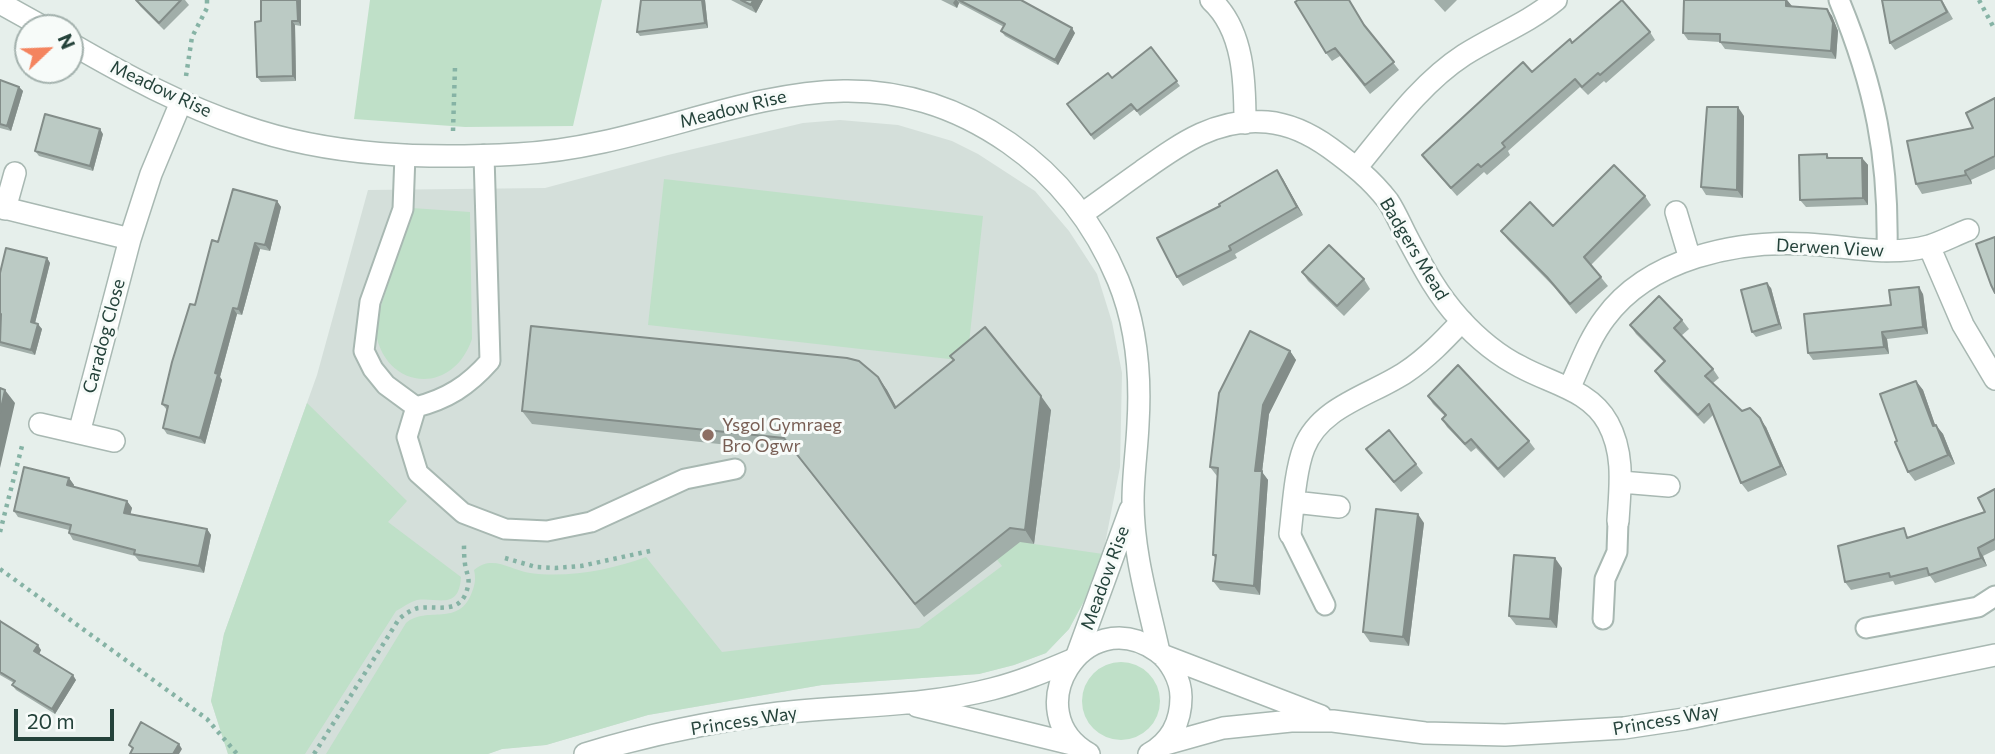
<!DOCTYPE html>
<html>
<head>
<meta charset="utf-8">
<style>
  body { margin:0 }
  #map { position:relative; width:1995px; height:754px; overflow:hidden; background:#e6efeb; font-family:Commissioner,sans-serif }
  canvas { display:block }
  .north { position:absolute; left:14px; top:14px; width:70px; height:70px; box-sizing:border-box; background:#f7fbf9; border:2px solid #a3b1ad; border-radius:50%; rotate:67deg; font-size:19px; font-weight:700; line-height:28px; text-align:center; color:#24423a }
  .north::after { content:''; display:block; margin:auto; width:24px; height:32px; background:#f4845f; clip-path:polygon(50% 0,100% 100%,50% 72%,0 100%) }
  .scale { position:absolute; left:14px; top:709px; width:100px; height:32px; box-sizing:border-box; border:4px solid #24423a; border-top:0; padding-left:9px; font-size:21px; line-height:24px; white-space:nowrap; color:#24423a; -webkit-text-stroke:5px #f7fbf9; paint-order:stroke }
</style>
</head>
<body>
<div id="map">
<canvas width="1995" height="754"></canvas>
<div class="north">N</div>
<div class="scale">20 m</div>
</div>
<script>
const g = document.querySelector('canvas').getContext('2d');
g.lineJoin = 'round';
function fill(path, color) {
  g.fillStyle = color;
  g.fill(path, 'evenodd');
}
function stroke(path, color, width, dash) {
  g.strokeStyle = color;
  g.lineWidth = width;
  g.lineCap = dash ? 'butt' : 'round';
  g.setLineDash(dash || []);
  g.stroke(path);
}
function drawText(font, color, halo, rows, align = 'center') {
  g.font = font + ' Commissioner,sans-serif';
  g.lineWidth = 6;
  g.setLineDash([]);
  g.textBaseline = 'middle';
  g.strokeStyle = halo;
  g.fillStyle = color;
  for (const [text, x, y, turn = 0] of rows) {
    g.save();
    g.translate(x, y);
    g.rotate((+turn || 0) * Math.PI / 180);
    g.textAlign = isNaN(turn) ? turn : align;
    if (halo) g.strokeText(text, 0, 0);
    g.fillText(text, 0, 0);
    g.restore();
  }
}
const built = new Path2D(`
  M840 120 898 125 952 141 978 154 1035 191 1069 231 1097 274 1112 322 1122 373 1120 467 1103 554 1084 601 1069 629 1046 653 1014 665 979 674 822 685 648 715 546 745 502 749 488 754H228L211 701 224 634 317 375 368 190 545 188 668 155 803 123Z`);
const green = new Path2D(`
  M370 0H602L573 126 465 127 354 119Z
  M664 179 983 216 967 361 648 325Z
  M412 208 470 212 472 339C451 400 379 388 375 325Z
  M307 403 407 501 388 522 461 577C459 611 438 597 417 600 410 602 403 607 396 611L305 754H228L211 701 224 634Z
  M952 502 1034 544 1103 554 1084 601 1069 629 1046 653 1014 665 979 674 822 685 648 715 546 745 502 749 488 754H326L406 623C427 605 459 628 472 592 475 585 476 578 474 570 493 554 510 570 530 573 568 578 611 570 646 557L722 652 919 628 1002 566Z
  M1082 701a39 39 0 1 1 78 0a39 39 0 1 1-78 0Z`);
const path = new Path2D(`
  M1979 0 1995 30
  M186 76 192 37 207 8V0
  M453 131 455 67
  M0 532 23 442
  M505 558 536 567 555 568 581 566 650 551
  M0 569 207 719 237 754
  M314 754 399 619C405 614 411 610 418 608 438 605 462 616 468 586 470 578 466 572 465 564 464 557 464 550 464 542`);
const service = new Path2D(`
  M1839 0C1875 87 1889 157 1887 251
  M405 155 403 209 370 302 364 351 373 369 386 385 416 407C447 399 468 386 490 361L484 155
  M416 407 407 437 418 473 463 513 505 529 547 531 591 522 685 479 735 469
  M1290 534 1325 605
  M1603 619 1605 579 1617 552 1618 521
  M1866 628 1978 607 1995 596`);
const minor = new Path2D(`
  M1211 0C1244 30 1245 82 1245 123
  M0 3 45 28
  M70 43C125 75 183 106 243 126 331 157 427 159 518 154 695 145 837 24 1009 143 1058 177 1095 225 1118 280 1137 326 1141 375 1138 424 1137 449 1133 475 1133 501 1133 553 1148 602 1159 652
  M1357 167C1389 128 1421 83 1464 55 1494 36 1528 23 1556 0
  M0 207 130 239
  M5 209 15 173
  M1676 212 1690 259
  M1082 214C1102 200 1122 185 1142 171 1180 144 1217 117 1267 122 1289 124 1312 135 1330 148 1352 164 1371 179 1388 201 1396 213 1401 226 1408 239 1423 267 1437 294 1459 318 1477 338 1497 355 1521 367 1552 384 1590 390 1608 423 1625 454 1620 488 1618 521
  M1929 246 1963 325 1995 379
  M1569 389C1580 365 1589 339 1605 318 1649 258 1737 240 1807 244 1848 246 1888 257 1929 246 1942 242 1955 235 1968 230
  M40 424 114 441
  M79 433 130 239 151 174 181 102
  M1621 482 1669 486
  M1294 502 1339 507
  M1290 534C1293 509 1295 471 1304 448 1320 406 1372 395 1406 372 1427 358 1444 340 1462 321
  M1077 655 1130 510`);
const tertiary = new Path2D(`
  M1162 655 1321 716
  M917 706 1076 745
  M1162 745 1223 728 1291 721H1333L1425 733 1505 735 1624 728 1684 719 1995 655
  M585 754C647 735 715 721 779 713 850 705 923 707 992 689 1020 682 1046 671 1072 660
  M1089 754C1016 713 1083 600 1157 651 1170 660 1181 680 1181 697 1181 721 1171 742 1149 754`);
const wall = new Path2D(`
  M136 0H185L189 5 164 30 140 6Z
  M301 0V26L295 25 296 81 261 82 257 77 261 21Z
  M641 0H705L708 28 640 36 637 32Z
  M731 0H763L756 13Z
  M941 0H1021L1075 33 1058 65 1005 36 1001 31 1004 27 959 3 957 8Z
  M1349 0 1367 29 1399 70 1370 94 1340 56 1332 61 1326 53Z
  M1434 0H1457L1445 12Z
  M1684 0H1787L1792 7 1827 9 1832 16 1838 31 1836 59 1725 49 1720 42 1688 40 1683 33Z
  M1942 0 1953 19 1895 50 1890 43Z
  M1650 32 1655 40 1606 83 1604 81 1588 95 1580 87 1508 151 1510 155 1487 175 1484 172 1457 196 1428 163 1422 155 1572 43Z
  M1151 47 1180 86 1140 116 1135 109 1094 140 1067 104 1112 78Z
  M0 80 19 87 23 91 11 131 0 128Z
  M1995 98V169L1971 180 1972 184 1922 194 1916 184 1973 128Z
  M1744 116 1743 198 1706 195 1701 187Z
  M103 134 93 171 39 156 35 151Z
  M1827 154 1829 158H1862L1868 165V205L1806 207 1800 200Z
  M1277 170 1303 215 1235 254 1237 258 1183 286 1177 277 1220 206Z
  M1645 196 1651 205 1591 265 1608 286 1576 314 1554 287 1508 240 1501 231 1553 226Z
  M277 201 281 207 270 251 260 249 242 315 237 314 220 377 222 380 205 444 167 434 163 428 167 410 162 404 218 242Z
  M47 258 50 263 35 323 42 329 35 355 0 346V273Z
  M1302 272 1364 279 1370 289 1344 316 1308 281Z
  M1771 288 1782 329 1756 337 1752 332Z
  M1923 294 1928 334 1887 339 1889 354 1813 360 1808 353 1891 305Z
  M1682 320 1689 329 1681 336 1713 369 1719 378 1713 383 1742 411 1766 427 1787 475 1748 492 1741 483 1713 415 1704 424 1661 380 1655 371 1664 362 1636 334 1630 325Z
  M1290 351 1296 360 1269 414 1262 472 1268 480 1260 595 1220 590 1213 581 1216 559 1213 555 1217 476 1210 467Z
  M878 377 887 390 896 407 1051 410 1034 544 1020 542 924 617 794 452 532 424 522 411Z
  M1916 381 1923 390 1935 425 1943 434 1955 464 1915 481 1908 472Z
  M1428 396 1529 441 1535 449 1504 478 1476 448 1471 452 1447 427 1442 419 1445 416 1433 404Z
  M1366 449 1416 464 1423 473 1401 492Z
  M69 478 74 485 73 487 127 501 132 508 130 514 207 529 211 535 204 573 139 561 135 556 73 540 69 533V530L18 517 14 511Z
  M1995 489V550L1983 556 1987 566 1935 583 1930 576 1895 585 1893 581 1851 590 1845 582 1910 537 1985 512Z
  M1424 523 1409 646 1370 642 1363 632Z
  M1562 568 1557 628 1516 625 1509 616Z
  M0 619 1 622 41 650 39 654 76 680 55 714 16 690 12 685 14 683 0 675Z`);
const shadedWall = new Path2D(`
  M297 0H301V26L298 21Z
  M702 0H705L708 28 705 23Z
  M753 0H763L756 13 751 5Z
  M955 0H957L959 3 957 8 953 3Z
  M1786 0H1787L1792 6H1786Z
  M1827 9 1832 16 1838 31 1836 59 1831 51Z
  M292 21 295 25 296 81 293 76Z
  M1072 28 1075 33 1058 65 1055 60Z
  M19 87 23 91 11 131 7 126Z
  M1738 107 1744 116 1743 198 1737 190Z
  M100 129 103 134 93 171 90 166Z
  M1862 158 1868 165V205L1863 198Z
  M1277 170 1283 179 1303 215 1297 207Z
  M1965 171 1971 180 1972 184 1966 175Z
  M277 201 281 207 270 251 265 245Z
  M255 243 260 249 242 315 238 309Z
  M47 258 50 263 34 327 31 322Z
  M1767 283 1771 288 1782 329 1779 324Z
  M1919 287 1923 294 1928 334 1923 327Z
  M233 308 237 314 220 377 222 380 205 444 200 438 215 373Z
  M38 324 42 329 35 355 31 350Z
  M1882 332 1887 339 1889 354 1884 347Z
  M1290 351 1296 360 1269 414 1262 472 1268 480 1260 595 1254 586 1255 471 1263 405Z
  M878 377 887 390 904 421 895 408Z
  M1916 381 1923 390 1939 436 1933 426Z
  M5 390 15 403 0 468V413Z
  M1041 396 1051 410 1034 544 1025 530Z
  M1760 418 1766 427 1787 475 1781 466Z
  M1936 425 1943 434 1955 464 1948 455Z
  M69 478 74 485 72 492 67 485Z
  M127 501 132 508 129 520 124 513Z
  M1418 514 1424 523 1409 646 1403 637Z
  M207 529 211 535 204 573 199 566Z
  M1978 548 1983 556 1987 566 1981 558Z
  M1555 558 1562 568 1557 628 1550 619Z
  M38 645 41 650 38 656 34 651Z
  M73 675 76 680 55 714 52 709Z
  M179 744 182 749 179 754H173Z`);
const building = new Path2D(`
  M136 0H181L159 23Z
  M261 0H297L298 21H292L293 76 257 77 255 22 261 21Z
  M641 0H702L705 23 637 32Z
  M741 0H753L751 5Z
  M959 0H1021L1072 28 1055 60 1001 31 1005 24Z
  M1298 0H1349L1364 25 1394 62 1365 85 1335 48 1326 53 1295 2Z
  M1622 0 1650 32 1600 75 1598 73 1582 87 1575 79 1502 143 1505 147 1481 167 1478 164 1451 188 1422 155 1523 62 1532 72 1570 39 1572 43Z
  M1684 0H1786V6L1827 9 1833 23 1831 51 1720 42V34L1683 33Z
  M1882 0H1941L1947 12 1890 43Z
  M1151 47 1177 81 1137 111 1131 104 1091 135 1067 104 1108 73 1112 78Z
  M0 80 19 87 7 126 0 124Z
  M1995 98V156L1965 171 1966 175 1916 184 1907 141 1973 128 1966 113Z
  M1707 107H1738L1737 190 1701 187Z
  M45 114 100 129 90 166 35 151Z
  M1827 154V158H1862L1863 198 1800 200 1799 155Z
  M1614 165 1645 196 1584 257 1601 277 1570 304 1547 277 1501 231 1530 202 1553 226Z
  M1277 170 1297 207 1229 246 1231 250 1177 277 1157 238 1220 206 1219 204Z
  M233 189 277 201 265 245 255 243 238 309 233 308 215 373 218 374 200 438 163 428 168 406 162 404 172 362 190 304 195 305 212 240 218 242Z
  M1995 237V293L1991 285 1976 244Z
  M1329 245 1364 279 1337 306 1302 272Z
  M6 248 47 258 31 322 38 324 31 350 0 342 1 314H0V273Z
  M1767 283 1779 324 1752 332 1741 290Z
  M1919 287 1923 327 1882 332 1884 347 1808 353 1804 314 1891 305 1889 290Z
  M1659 296 1682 320 1674 328 1713 369 1705 376 1742 411 1750 408 1760 418 1781 466 1741 483 1709 404 1698 415 1655 371 1665 361 1630 325Z
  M531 326 847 358 859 361 878 377 895 408 954 360 950 356 985 327 1041 396 1025 530 1010 528 915 604 784 438 522 411Z
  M1250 331 1290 351 1263 405 1255 471H1262L1254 586 1213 581 1216 555H1213L1218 468 1210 467 1219 393Z
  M1458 365 1529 441 1498 469 1471 439 1465 444 1442 419 1446 415 1428 396Z
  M1916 381 1933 426 1936 425 1948 455 1908 472 1895 442 1897 441 1880 394Z
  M0 388 5 390 0 413Z
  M1389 430 1416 464 1394 482 1366 449Z
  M24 467 69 478 67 485 127 501 124 513 207 529 199 566 134 554 135 550 69 533 71 525 14 511Z
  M1995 489V539L1978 548 1981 558 1929 575 1927 568 1890 577 1889 573 1845 582 1838 546 1904 528 1907 538 1985 512 1978 498Z
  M1376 509 1418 514 1403 637 1363 632Z
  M1514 555 1555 558 1550 619 1509 616Z
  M0 621 38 645 34 651 73 675 52 709 12 685 15 681 0 672Z
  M141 722 179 744 173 754H130L133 748 129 745Z`);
const markers = [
  [708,435,7,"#8d6e63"]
];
const streetNames = [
  ["Meadow Rise",161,89,25],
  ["Meadow Rise",733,109,-14],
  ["Derwen View",1830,248,3],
  ["Badgers Mead",1414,249,59],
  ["Caradog Close",104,336,-75],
  ["Meadow Rise",1105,578,-70],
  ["Princess Way",1666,720,-10],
  ["Princess Way",744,721,-9]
];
const educationNames = [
  ["Ysgol Gymraeg",722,425],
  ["Bro Ogwr",722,446]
];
fill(built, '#d4dfda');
fill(green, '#bfe0c8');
stroke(service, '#a8b8b2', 23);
stroke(minor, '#a8b8b2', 24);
stroke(tertiary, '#a8b8b2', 24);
stroke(path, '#86b3a5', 4.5, [3.5, 5]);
stroke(service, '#fff', 19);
stroke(minor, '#fff', 21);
stroke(tertiary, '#fff', 21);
fill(wall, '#a1aea9');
fill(shadedWall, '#838d89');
fill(building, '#bbcac4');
stroke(building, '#838d89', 2);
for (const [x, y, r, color] of markers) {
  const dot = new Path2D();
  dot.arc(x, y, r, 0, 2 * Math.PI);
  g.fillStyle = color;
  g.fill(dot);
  stroke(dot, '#f7fbf9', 2.5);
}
drawText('18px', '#24423a', '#f7fbf9', streetNames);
drawText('18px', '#785e54', '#f7fbf9', educationNames, 'left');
</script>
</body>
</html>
